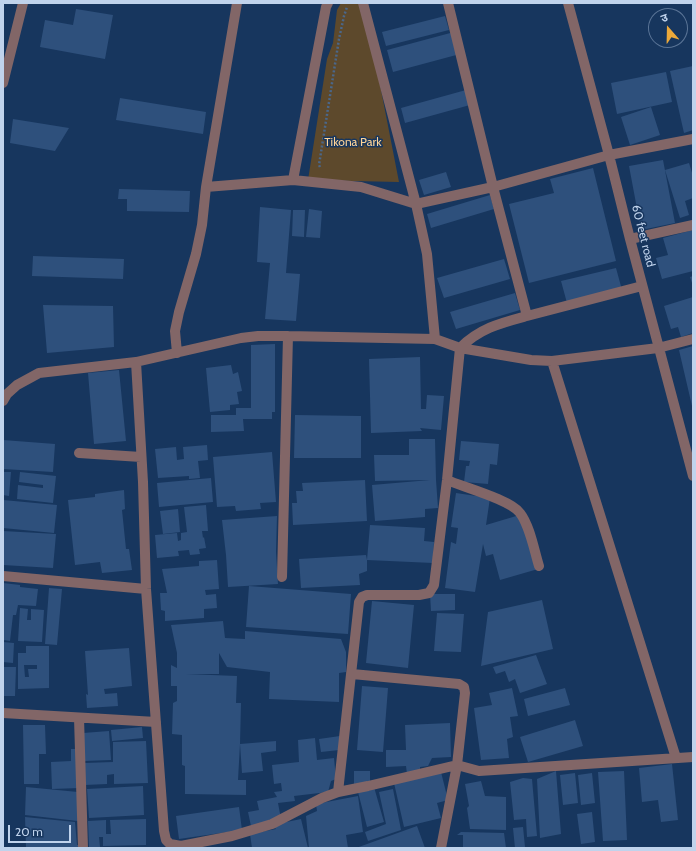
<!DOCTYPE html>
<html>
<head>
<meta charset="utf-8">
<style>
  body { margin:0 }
  #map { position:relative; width:696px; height:851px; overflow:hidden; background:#17365e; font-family:Cabin,"Noto Sans Devanagari",sans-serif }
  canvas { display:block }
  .frame { position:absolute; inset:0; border:4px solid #c0d3ec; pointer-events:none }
  .north { position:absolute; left:648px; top:8px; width:40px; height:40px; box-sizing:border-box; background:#17365e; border:1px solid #5b7597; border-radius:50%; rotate:340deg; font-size:11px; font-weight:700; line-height:16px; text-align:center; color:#c0d3ec }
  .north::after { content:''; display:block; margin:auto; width:14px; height:18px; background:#eca93a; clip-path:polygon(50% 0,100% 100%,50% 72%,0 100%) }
  .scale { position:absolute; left:8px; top:825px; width:63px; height:18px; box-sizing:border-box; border:2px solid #c0d3ec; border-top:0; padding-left:5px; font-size:12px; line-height:14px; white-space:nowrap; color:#c0d3ec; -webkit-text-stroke:3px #17365e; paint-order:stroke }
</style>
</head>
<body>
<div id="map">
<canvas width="696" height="851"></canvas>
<div class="frame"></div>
<div class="north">उ</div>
<div class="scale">20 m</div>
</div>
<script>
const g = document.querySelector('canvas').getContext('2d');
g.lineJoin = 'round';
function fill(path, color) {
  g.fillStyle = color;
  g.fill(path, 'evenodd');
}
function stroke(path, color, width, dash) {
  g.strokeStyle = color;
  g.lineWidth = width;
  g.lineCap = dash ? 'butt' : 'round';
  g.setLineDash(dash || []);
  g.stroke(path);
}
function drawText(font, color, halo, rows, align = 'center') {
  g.font = font + ' Cabin,sans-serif';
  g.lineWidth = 3;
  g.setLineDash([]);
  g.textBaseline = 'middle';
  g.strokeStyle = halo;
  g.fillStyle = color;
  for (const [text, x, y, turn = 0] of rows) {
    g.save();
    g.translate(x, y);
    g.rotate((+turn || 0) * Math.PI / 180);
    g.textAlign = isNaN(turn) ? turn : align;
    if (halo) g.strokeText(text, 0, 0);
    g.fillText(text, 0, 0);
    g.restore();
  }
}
const green = new Path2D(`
  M341 3H364L399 182 308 180 327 59 333 43 337 10Z`);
const building = new Path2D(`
  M76 9 113 15 105 59 40 47 45 20 73 25Z
  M445 16 449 30 386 46 382 32Z
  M454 32 460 54 393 72 387 50Z
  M693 66V130L684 133 670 71Z
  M666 72 672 102 617 114 611 83Z
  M466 90 470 105 405 123 401 108Z
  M120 98 206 112 203 134 116 120Z
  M651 107 660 135 630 145 621 117Z
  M13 119 69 128 55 151 10 143Z
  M663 160 675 223 641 230 629 166Z
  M689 163 693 176V198L685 201 689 215 680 218 665 170Z
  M593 168 616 261 529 283 509 204 554 193 550 179Z
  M446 172 451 187 424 195 419 180Z
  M119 189 190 191 189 212 127 211V199H118Z
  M490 195 494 209 431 228 427 214Z
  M260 207 291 210 286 273 300 274 296 321 265 319 270 263 257 262Z
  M309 209 322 211 320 238 306 237Z
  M293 210H305L304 237 292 236Z
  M693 230V271L662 279 656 258 668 255 663 238Z
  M33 256 124 259 123 279 32 276Z
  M504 259 510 279 444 298 437 278Z
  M616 268 622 290 567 303 561 281Z
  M693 276V286L690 277Z
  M515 293 520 310 456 329 450 312Z
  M693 297V333L681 337 678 327 671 329 664 306Z
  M43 305 113 306 114 347 47 353Z
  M275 344V412H272V419H243L244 431 211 432V415H236V408H251V345Z
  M693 346V406H692L679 350Z
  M420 357 421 409H426L427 395 444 396 441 430 420 428 422 431 371 433 369 359Z
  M231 365 233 374 238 372 242 391 237 392 239 404 230 405V410L210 412 206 368Z
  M119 370 126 441 94 444 88 373Z
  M295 415 361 416V458H294Z
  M409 439H435L436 480 438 508 425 509V517L375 521 372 485 430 480 375 481 374 455H409Z
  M3 440 55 444 53 472 3 469Z
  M461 441 499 444 497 465 490 464 488 484 464 482 466 466H469L470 461 459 460Z
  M207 445 208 460 198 461 200 478 189 479V476L158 478 155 449 176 447 177 460 184 459 183 447Z
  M272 452 276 502 260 503 261 509 236 511 235 506 217 507 213 457Z
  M3 472H11L9 496 3 495Z
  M20 472 56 476 53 503 17 499 18 485 43 488V485L19 482Z
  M211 478 213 502 159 507 157 483Z
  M365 480 367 521 293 525 292 503H297L296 491H303L302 483Z
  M124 490 125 509 122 510 126 549H129L132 570 102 573 100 562 75 565 68 500 95 497V494Z
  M456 493 490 498 486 525 523 514 538 569 500 580 493 554 486 556 483 544 475 592 445 588 451 542 456 544 458 528 451 527Z
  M3 500 57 505 54 533 3 528Z
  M206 505 208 531H202L203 538 204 537 206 548 199 549 200 554 190 555 189 550 178 551 179 556 157 558 155 535 177 533 178 541 181 540V533L187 532 184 507Z
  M178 509 180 532 163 534 160 511Z
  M277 516 276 552 278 584 228 587 226 555 222 520Z
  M370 525 425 528 424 541 434 542 433 563 367 560V571L359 574 360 585 301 588 299 559 366 555 367 560Z
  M3 531 56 534 53 568 3 565Z
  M217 560 219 589 205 590 206 595 216 594 217 608 204 609V618L165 621V611L161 610 160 593H167L162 569 199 566V561Z
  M3 583 20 585V587L38 589 36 606 18 605 16 615H13L10 641 3 640Z
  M249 586 351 594 348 634 246 627Z
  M49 588 62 589 57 645 45 644Z
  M430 594H455V610L431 611Z
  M542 600 553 649 481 666 488 612Z
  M372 601 414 605 408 668 366 663Z
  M20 608 28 609 27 620H31V609L44 610 42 642 18 641Z
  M437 613 464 614 461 652 434 651Z
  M223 621 225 638 245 639V631L341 639 346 652V672L339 673V702L269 699 270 672 227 667 219 653V674H186L237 676 236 703H241L240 744 276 741V751L261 753 263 771 242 773 240 744 238 780H246V795L185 794V766L182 765V735L172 734 173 703 177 701V686H171V665L177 668V653L171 625Z
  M3 642 14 643 13 663 3 662Z
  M26 646H49V688L18 689V653H26ZM24 665H37V669H28L29 677H25Z
  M129 648 132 686 104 689 105 694 117 693 118 706 87 708 86 694 88 695 85 651Z
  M536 655 547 684 520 693 515 679 509 682 505 671 496 674 493 667Z
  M3 667H16L15 696H3Z
  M362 686 388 688 383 752 357 750Z
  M512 688 518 716 510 717 513 737 507 739 509 758 481 760 474 708 492 705 489 693Z
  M565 688 570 705 528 716 524 699Z
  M575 720 583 746 528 762 520 737Z
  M450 723 451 757 432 758 428 766 420 767V774H407L406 766 386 767V750H406L405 725Z
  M23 725H45L46 754H39V784H24Z
  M142 727 143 738 112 741 111 730Z
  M109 731 111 760 84 761 83 733Z
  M340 736 339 750 321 752 319 739Z
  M315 738 317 760 334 758 336 779 331 781 328 792 294 796 295 801 278 803 281 819 251 826 248 812 259 810 257 801 277 797 274 792 282 791 281 783 274 784 272 765 299 762 298 740Z
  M146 741 148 783 114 784V774L107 775V784L85 785 84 763 113 762V742Z
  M71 749H79L80 788 52 789 51 762 71 761Z
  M672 764 678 820 661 822 658 800 642 802 639 768Z
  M354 771H370V783L354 784Z
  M556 771 561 834 540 838 537 779Z
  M624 771 627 840 603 841 598 772Z
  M441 772 448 800 437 803 441 818 404 827 394 783Z
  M575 773 578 803 563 805 560 775Z
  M592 773 595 803 581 805 578 775Z
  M523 778 532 779 537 836 527 837 526 819 514 820 510 782Z
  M481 781 485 796 506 797V830L470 829 467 808 469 806 465 784Z
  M143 786 144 815 89 818 87 789Z
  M26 787 78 792V821L25 815Z
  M374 787 384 822 367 827 358 792Z
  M393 789 401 830 368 841 365 832 386 824 379 792Z
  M358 796 363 832 346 835 348 848H309L306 816 317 811 316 804Z
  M239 807 242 830 179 839 176 816Z
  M592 812 595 842 581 844 577 814Z
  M25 817 75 822 77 845H80V848H26Z
  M146 819V845L103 846V837H99L100 847H89L88 821 106 820V834H111L110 820Z
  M301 819 308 848H252L250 834 276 829 272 825Z
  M417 826 425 848H356Z
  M523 827 525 847 515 848 513 828Z
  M461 832 504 833 506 848H463V835H457Z`);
const path = new Path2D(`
  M320 167 319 165 339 39 344 16 347 7`);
const minor = new Path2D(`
  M363 3 416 204 427 254 435 339
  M448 3 493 187 527 316 642 286
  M568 3 609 155 630 239 693 476
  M3 83 23 3
  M293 180 326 7 328 3
  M206 187 293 180 361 187 416 204 493 187 609 155 693 139
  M630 239 693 225
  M527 316C501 323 480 328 460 348L447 480 434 585 429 593 419 595H367L362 597 359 602 338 792 368 786 457 765 479 771 693 757
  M177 353 175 331 179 312 196 254 202 225 206 187 237 3
  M552 361 676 758
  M136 362 143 482 146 589 164 831 166 840 170 844 181 846 232 836 272 824 322 798 338 792
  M3 401 7 394 17 385 39 373 136 362 241 338 258 336H288L435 339 460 348 531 360 552 361 658 348 693 339
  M79 453 141 457
  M447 480C463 487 511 500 520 513 530 526 534 550 539 566
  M3 576 146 589
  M282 577 288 336
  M352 674 459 684 464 687 465 693 457 765 441 848
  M3 713 156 722
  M79 718 83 848`);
const parkNames = [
  ["Tikona Park",353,142]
];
const streetNames = [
  ["60 feet road",643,236,76]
];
fill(green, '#5d492c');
fill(building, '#2e507c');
stroke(path, '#4b678a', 2.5, [2, 2]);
stroke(minor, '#826667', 10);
drawText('12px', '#ffd497', '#17365e', parkNames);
drawText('12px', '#c0d3ec', '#17365e', streetNames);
</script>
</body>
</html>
